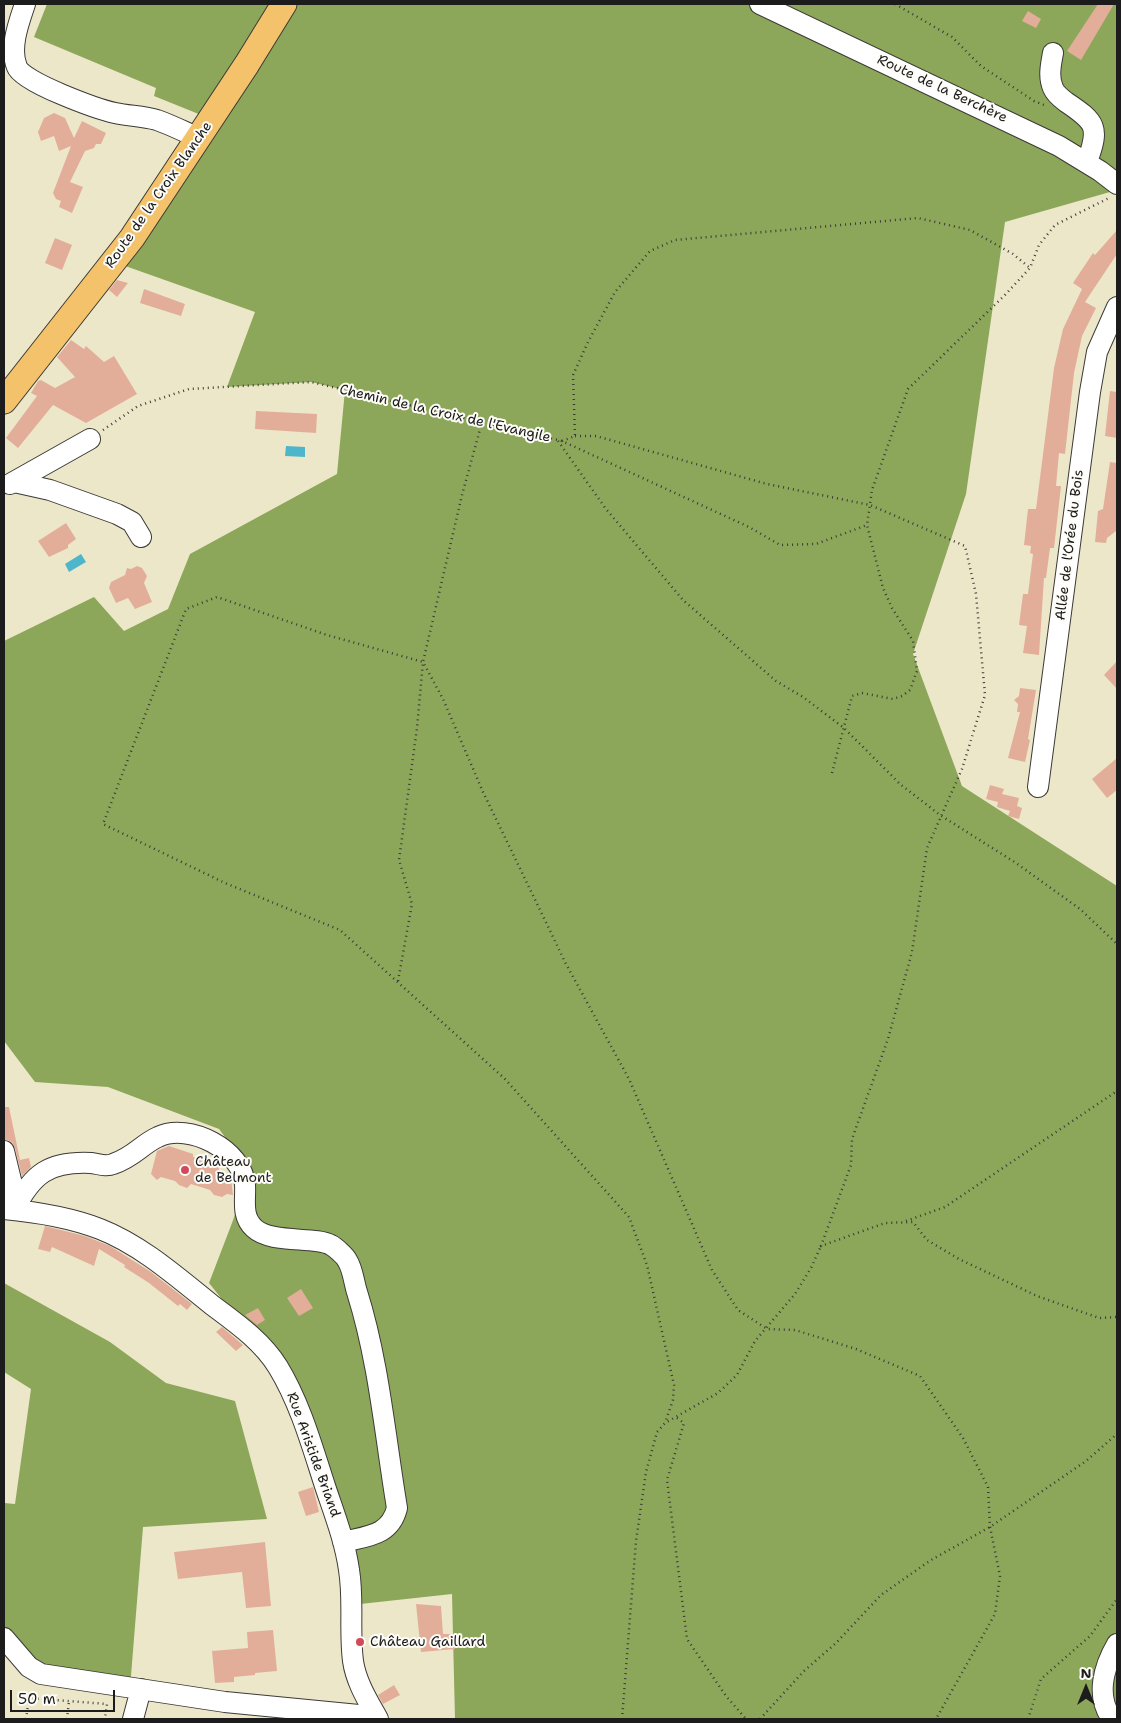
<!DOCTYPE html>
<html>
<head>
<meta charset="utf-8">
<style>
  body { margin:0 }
  #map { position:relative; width:1121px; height:1723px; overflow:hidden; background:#ede7ca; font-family:"Shantell Sans",sans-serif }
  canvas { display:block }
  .frame { position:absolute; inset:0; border:5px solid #1c1c1c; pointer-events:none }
  .north { position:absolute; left:1061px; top:1663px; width:50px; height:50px; -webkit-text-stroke:4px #fdfcf7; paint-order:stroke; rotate:0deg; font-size:14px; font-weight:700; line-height:20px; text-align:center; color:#1c1c1c }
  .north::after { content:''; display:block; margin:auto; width:18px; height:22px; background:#1c1c1c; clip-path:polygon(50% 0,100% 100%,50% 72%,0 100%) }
  .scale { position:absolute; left:10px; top:1690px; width:105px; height:22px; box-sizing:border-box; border:2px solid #1c1c1c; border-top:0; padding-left:6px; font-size:15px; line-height:18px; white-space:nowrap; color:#1c1c1c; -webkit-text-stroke:4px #fdfcf7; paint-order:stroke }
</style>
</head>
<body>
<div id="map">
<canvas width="1121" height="1723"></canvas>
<div class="frame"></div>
<div class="north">N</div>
<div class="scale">50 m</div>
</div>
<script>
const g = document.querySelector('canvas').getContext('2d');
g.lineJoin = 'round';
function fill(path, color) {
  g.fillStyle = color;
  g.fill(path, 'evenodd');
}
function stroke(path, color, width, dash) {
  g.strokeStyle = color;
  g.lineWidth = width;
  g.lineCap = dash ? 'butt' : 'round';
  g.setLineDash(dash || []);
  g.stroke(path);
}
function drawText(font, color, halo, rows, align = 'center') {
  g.font = font + ' "Shantell Sans",sans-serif';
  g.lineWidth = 4;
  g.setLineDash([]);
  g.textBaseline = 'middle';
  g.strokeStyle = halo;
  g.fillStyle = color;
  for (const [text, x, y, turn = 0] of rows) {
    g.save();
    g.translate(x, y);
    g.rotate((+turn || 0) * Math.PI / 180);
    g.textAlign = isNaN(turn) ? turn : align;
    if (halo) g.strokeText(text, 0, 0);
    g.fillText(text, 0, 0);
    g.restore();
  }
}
const forest = new Path2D(`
  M47 4H1117V190L1005 222 966 494 913 654 962 786 1117 886V1719H455L452 1594 351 1605 307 1432 252 1337 209 1283 232 1223 250 1171 219 1129 108 1087 35 1082 4 1041V641L94 597 124 631 168 609 190 554 337 474 345 390 311 382 227 387 255 312 114 262 211 119 154 96 156 88 34 37Z
  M4 1283 110 1342 166 1383 235 1401 267 1519 143 1527 130 1688 41 1674 4 1638V1503L15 1504 31 1389 4 1372Z`);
const water = new Path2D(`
  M286 446 305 447V457L285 456Z
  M81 554 86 562 69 572 65 564Z`);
const building = new Path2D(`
  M1098 4H1114L1081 60 1067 51Z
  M1028 11 1041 19 1036 28 1022 21Z
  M54 113 65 118 74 138 82 121 106 133 101 144H96L94 148 85 151 70 182 83 187 72 213 59 207 61 201 56 199 53 193 71 146 59 151 54 136 41 141 38 132 44 118Z
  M1117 230V254L1085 302 1096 308 1082 336 1074 373 1065 454 1059 453 1056 486H1061L1054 548H1050L1046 578H1044L1039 655 1023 653 1027 626 1019 625 1023 594H1028L1033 554 1030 553 1031 546 1024 545 1028 509H1036L1054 368 1063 329 1082 289 1073 283 1093 253 1095 255Z
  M55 238 72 245 62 270 45 263Z
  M117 280 128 283 117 297 109 290Z
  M144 289 185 304 181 316 140 303Z
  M71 340 84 349 86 346 104 362 114 356 137 394 86 423 53 405 18 448 6 438 37 396 31 393 38 381 41 380 55 388 75 377 57 357Z
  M1110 391 1117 392V438L1105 436Z
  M256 411 317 414 316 433 255 429Z
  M1110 462 1117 463V520L1116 531 1107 538 1106 543 1095 542 1098 511 1103 509Z
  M66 523 76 539 68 545V548L49 557 38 541Z
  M137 566 142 568 147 576 144 583 152 602 135 609 128 598 116 603 109 588 111 582 125 575 127 568 131 569Z
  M1117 661V689L1104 675Z
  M1020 688 1036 690 1028 739 1030 740 1025 762 1008 758 1020 712H1017L1018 704 1014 700 1019 696Z
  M1117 758V790L1107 798 1092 779Z
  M990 785 1004 789 1002 794 1019 798 1017 806 1022 808 1019 819 1008 816 1010 811 997 807 998 802 986 799Z
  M4 1107H9L20 1160 29 1158 31 1167 22 1176 15 1148 12 1142 4 1139Z
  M169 1146 193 1154V1157L220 1164 218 1172 228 1175 227 1178 231 1179 233 1195 227 1194 222 1197 214 1195 210 1190 191 1184 187 1188 179 1185 175 1181 161 1177 157 1180 151 1174 157 1151Z
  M45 1226 85 1236 110 1246 151 1272 192 1304 187 1310 180 1304 178 1306 149 1283 124 1267 125 1265 99 1249 94 1266 52 1247 50 1252 38 1249Z
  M301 1289 313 1308 299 1316 287 1298Z
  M258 1308 265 1320 257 1325 245 1315Z
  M222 1327 243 1345 236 1351 216 1332Z
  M313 1487 319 1512 306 1516 298 1492Z
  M265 1542 271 1606 246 1608 242 1572 178 1579 174 1552Z
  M416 1604 441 1606 443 1634H454L455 1649 421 1652Z
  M273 1630 277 1671 255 1673V1675L234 1677V1682L215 1683 212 1651 248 1648 247 1632Z
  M394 1685 400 1695 383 1704 378 1695Z`);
const path = new Path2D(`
  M895 4 952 37 981 66 1034 101 1044 105
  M482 422 462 495 423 662 443 699 483 792 566 964 629 1079 712 1270 738 1310 767 1329 795 1330 856 1349 920 1376 963 1438 988 1487 990 1527 1000 1576 995 1614 936 1719
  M103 430 138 406 189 389 311 382 562 441 749 527 780 545 816 544 867 525
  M575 436H596L767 484 870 505 965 546 976 594 985 695 962 769 927 848 912 952 888 1039 852 1139 851 1165 821 1246 885 1223 913 1222 927 1240 959 1259 1037 1296 1099 1318 1117 1317
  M558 441 606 509 683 600 776 681 803 697 844 728 900 784 940 815 1016 863 1080 909 1117 944
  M562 441 575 436 573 375 588 342 615 292 650 251 675 240 918 218 970 230 1013 254 1030 268
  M832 773 852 696 862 693 893 699 902 696 910 690 917 671 913 641 892 608 883 588 867 525 872 490 908 389 1004 296 1030 268 1039 245 1055 225 1109 198
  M398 981 412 904 399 860 417 728 423 662 327 635 217 597 186 609 103 824 225 883 340 930 505 1079 629 1217 647 1265 674 1385 673 1400 665 1423
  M906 1221 945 1207 1117 1091
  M677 1418 684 1423 667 1480 687 1639 726 1696 746 1719
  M26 1719 29 1698 107 1704 105 1719
  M67 1719 69 1701
  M622 1719 636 1541 646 1472 657 1432 665 1423 718 1393 737 1375 755 1341 795 1294 811 1268 821 1246
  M760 1719 804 1671 836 1643 881 1595 931 1560 990 1527 1086 1461 1117 1434
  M1028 1719 1041 1679 1090 1636 1117 1599`);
const minor = new Path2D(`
  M25 4C19 22 9 48 17 67 22 82 97 109 115 113 129 116 144 116 157 120 171 125 185 132 199 138
  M760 4 1059 146 1100 171 1117 184
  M1053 53C1051 64 1048 77 1053 88 1055 93 1062 99 1066 102 1096 122 1100 127 1087 162
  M14 482 50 490 117 514 132 522 141 537
  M10 484 90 439
  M1038 787 1090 392 1097 352 1117 307
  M4 1151 12 1184 14 1210
  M4 1209C37 1212 69 1217 100 1229 141 1245 177 1277 212 1305 236 1323 262 1341 278 1367 300 1403 312 1446 325 1486 334 1513 345 1541 349 1570 354 1600 349 1631 353 1661 356 1682 368 1701 378 1719
  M14 1210C32 1174 49 1161 91 1163 99 1164 106 1167 113 1164 134 1157 142 1144 158 1137 189 1122 243 1150 245 1185 246 1200 241 1216 254 1228 271 1244 314 1236 331 1245 335 1247 345 1256 347 1260 353 1269 354 1283 357 1292 379 1362 385 1436 397 1508 390 1536 367 1536 343 1542
  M4 1638 29 1667 41 1674 225 1702 369 1716 375 1714
  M133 1719 141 1689
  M1112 1719C1095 1696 1104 1666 1117 1644`);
const major = new Path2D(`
  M4 401 132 238 247 64 284 4`);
const markers = [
  [185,1170,5,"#d1495b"],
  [360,1642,5,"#d1495b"]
];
const streetNames = [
  ["Route de la Berchère",942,89,25],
  ["Route de la Croix Blanche",159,195,-55],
  ["Chemin de la Croix de l'Evangile",445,414,13],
  ["Allée de l'Orée du Bois",1070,545,-83],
  ["Rue Aristide Briand",313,1455,70]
];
const poiNames = [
  ["Château",195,1162],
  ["de Belmont",195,1178],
  ["Château Gaillard",370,1642]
];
fill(forest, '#8ca759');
fill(water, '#4db6cb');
fill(building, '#e2ae99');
stroke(minor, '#3b3a36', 22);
stroke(major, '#3b3a36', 27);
stroke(path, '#3b3a36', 2.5, [1, 4]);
stroke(minor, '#fff', 20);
stroke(major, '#f4c26a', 25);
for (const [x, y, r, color] of markers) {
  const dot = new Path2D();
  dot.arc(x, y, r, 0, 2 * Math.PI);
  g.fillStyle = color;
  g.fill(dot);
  stroke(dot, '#fdfcf7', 2);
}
drawText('14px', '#1c1c1c', '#fdfcf7', streetNames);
drawText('14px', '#1c1c1c', '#fdfcf7', poiNames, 'left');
</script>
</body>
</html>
